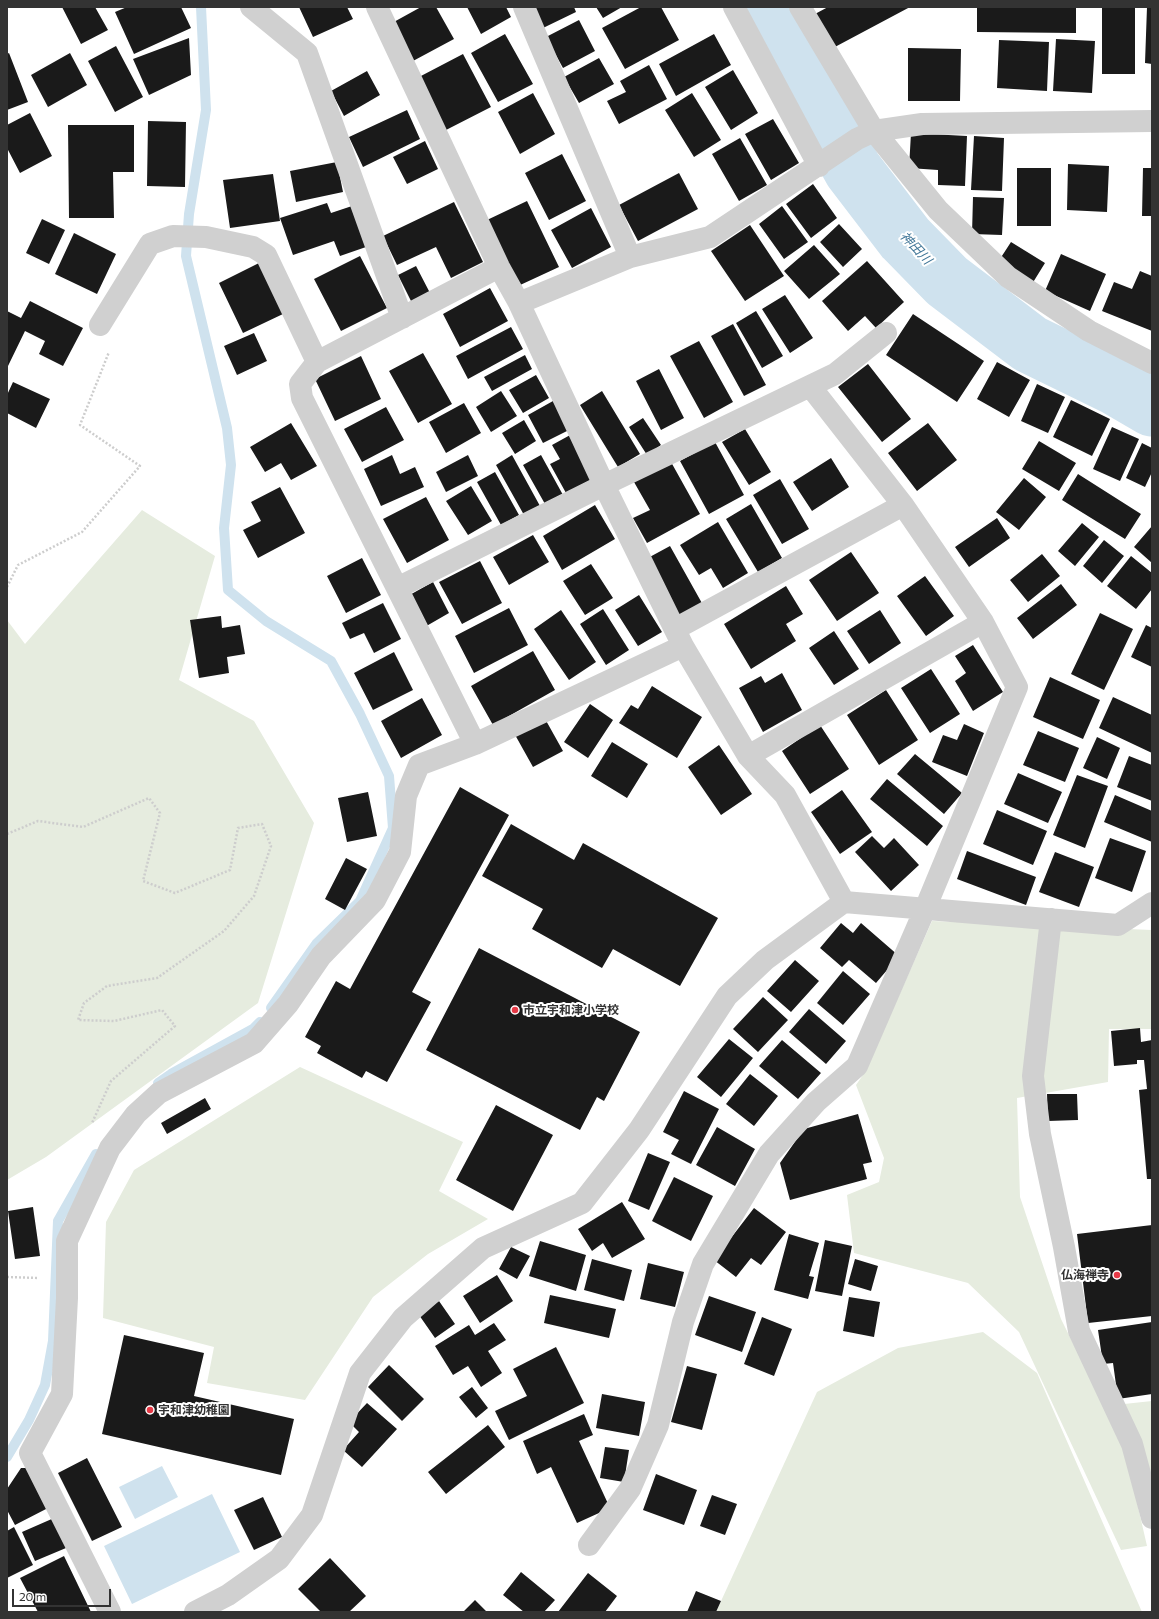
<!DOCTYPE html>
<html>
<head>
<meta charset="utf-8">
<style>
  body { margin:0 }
  #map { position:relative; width:1159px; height:1619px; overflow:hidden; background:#fff; font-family:Commissioner,sans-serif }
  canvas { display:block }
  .frame { position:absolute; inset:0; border:8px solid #333; pointer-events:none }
  .scale { position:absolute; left:12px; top:1589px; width:99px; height:18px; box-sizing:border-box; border:2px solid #333; border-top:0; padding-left:5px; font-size:12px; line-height:14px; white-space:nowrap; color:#333; -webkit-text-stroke:3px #fff; paint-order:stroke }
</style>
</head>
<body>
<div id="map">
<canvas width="1159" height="1619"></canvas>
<div class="frame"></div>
<div class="scale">20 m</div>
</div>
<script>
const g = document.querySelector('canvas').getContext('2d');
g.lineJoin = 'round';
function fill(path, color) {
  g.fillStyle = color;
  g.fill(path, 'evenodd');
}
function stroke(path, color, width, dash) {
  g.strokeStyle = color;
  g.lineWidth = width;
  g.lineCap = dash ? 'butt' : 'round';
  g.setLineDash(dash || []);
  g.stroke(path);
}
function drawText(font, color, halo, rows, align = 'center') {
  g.font = font + ' Commissioner,"Noto Sans JP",sans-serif';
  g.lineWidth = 4;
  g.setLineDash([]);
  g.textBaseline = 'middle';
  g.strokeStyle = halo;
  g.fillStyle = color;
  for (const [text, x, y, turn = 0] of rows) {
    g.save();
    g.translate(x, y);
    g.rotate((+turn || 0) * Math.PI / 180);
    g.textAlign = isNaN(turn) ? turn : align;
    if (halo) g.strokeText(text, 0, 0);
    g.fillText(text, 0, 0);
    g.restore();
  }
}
const green = new Path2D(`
  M142 510 215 556 179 680 254 721 314 823 258 1003 46 1157 7 1180V620L25 644Z
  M932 921 1152 930V1029H1109L1108 1082 1017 1098 1020 1197 1061 1319 1124 1446 1147 1546 1121 1550 1019 1332 968 1283 854 1253 847 1195 879 1182 884 1158 856 1085 865 1072Z
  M300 1067 463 1142 439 1191 488 1219 428 1254 373 1297 305 1400 207 1383 214 1347 103 1318 106 1222 134 1170Z
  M983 1332 1037 1373 1142 1612H716L817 1392 898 1348Z
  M1152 1401V1498L1124 1404Z`);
const water = new Path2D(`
  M162 1466 178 1497 135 1519 119 1487Z
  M212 1494 240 1552 132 1604 104 1546Z`);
const stream = new Path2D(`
  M201 7 206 110 189 214 186 256 227 428 231 465 224 528 228 590 266 621 331 661 360 714 389 776 393 828 360 901 317 943 271 1008
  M158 1083 171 1074 253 1029 260 1022
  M7 1457 29 1420 45 1385 53 1341 58 1221 96 1154`);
const river = new Path2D(`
  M762 7 853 170 905 238 947 281 1030 344 1116 386 1152 407`);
const building = new Path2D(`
  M62 7H95L108 30 81 44Z
  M127 7H181L191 28 134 54 115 12Z
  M299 7H347L353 19 313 37Z
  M421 7H436L454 39 413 61 392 23Z
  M467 7H506L511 17 481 34Z
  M533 7H574L576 12 543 28Z
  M596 7H622L603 18Z
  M641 7H661L679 40 625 69 602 28Z
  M828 7H910L833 48 815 14Z
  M977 7H1076V33L977 32Z
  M1147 7H1152V64L1145 63Z
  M1102 8H1135V74H1102Z
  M579 20 595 51 563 68 546 37Z
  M505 34 533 84 498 102 471 53Z
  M714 34 731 65 676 96 659 64Z
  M189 38 191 75 149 95 133 59Z
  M1056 39 1095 41 1092 93 1053 91Z
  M999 40 1049 42 1047 91 997 88Z
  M116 46 143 97 115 112 88 61Z
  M908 48 961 49 960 101H908Z
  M9 53 28 102 7 110V54Z
  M70 53 87 85 48 107 31 75Z
  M463 54 491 107 446 130 419 77Z
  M599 58 614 84 579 103 564 77Z
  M649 65 667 99 619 124 607 101 626 92 620 81Z
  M733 70 758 113 731 130 705 87Z
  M367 71 380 95 344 116 331 91Z
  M533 93 555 134 520 154 498 112Z
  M692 93 721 140 694 157 665 110Z
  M407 110 420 139 363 167 349 137Z
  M30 113 52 156 20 173 7 148V125Z
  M773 119 799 163 771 180 745 134Z
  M148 121 186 122 185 187 147 186Z
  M68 125H134V172H113L114 218H69Z
  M911 133 967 136 965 186 938 185V170L909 168Z
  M974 136 1004 138 1002 191 971 190Z
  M740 138 767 185 739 201 712 154Z
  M425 141 438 169 407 184 393 157Z
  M562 154 586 201 549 220 525 173Z
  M337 162 343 192 296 202 290 171Z
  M1068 164 1109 166 1107 212 1067 210Z
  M1017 168H1051V226H1017Z
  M1143 168H1152V216H1142Z
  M679 173 698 209 638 241 619 205Z
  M273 174 280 221 230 228 223 180Z
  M813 184 837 218 811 238 786 204Z
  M973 197 1004 198 1002 235 972 234Z
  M527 201 559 267 518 286 487 220Z
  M454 202 483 262 451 278 436 247 397 265 383 236Z
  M327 203 331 213 352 206 366 247 340 256 334 241 293 255 280 218Z
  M782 206 808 242 784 259 759 224Z
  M591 208 611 247 572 268 551 230Z
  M42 219 65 230 49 264 26 253Z
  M839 224 862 249 843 267 820 242Z
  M750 225 784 276 745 301 711 251Z
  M74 233 116 254 97 294 55 274Z
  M1011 242 1045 263 1032 284 998 262Z
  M814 245 840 274 809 299 784 271Z
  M1061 254 1106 274 1090 311 1045 291Z
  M360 256 387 308 341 331 314 279Z
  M867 261 904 302 876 328 865 316 848 331 822 301Z
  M259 263 283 314 243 333 219 283Z
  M416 266 430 293 412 303 398 275Z
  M1140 271 1152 276V331L1102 311 1114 282 1132 289Z
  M490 288 508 321 460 347 443 314Z
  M785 295 813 338 790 353 762 309Z
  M30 301 83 328 63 366 39 354 45 341 25 331 8 366 7 365V311L21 318Z
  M756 311 783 356 762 368 736 323Z
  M913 314 984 361 957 402 886 355Z
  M733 324 766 385 744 396 711 336Z
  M511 327 523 349 468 379 456 356Z
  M254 333 267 361 237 375 224 346Z
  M699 341 733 402 704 418 670 356Z
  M423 353 452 404 418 423 389 371Z
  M525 355 532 369 492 391 484 377Z
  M361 356 381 399 335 421 315 379Z
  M997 362 1030 380 1009 417 977 399Z
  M868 364 911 419 882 442 838 387Z
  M659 369 684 418 661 430 636 381Z
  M536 375 549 398 523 413 509 390Z
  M13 382 50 399 36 428 7 413V395Z
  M1037 384 1065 397 1048 433 1021 421Z
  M501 391 517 416 491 432 476 407Z
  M602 391 640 454 618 467 580 405Z
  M1071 400 1110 419 1092 456 1053 437Z
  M553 401 569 430 543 443 528 415Z
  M464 403 481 433 446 453 429 422Z
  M386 407 404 440 362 462 344 429Z
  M643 418 661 445 647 455 629 427Z
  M524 420 536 441 515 454 502 433Z
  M291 423 317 466 291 480 281 463 265 472 250 447Z
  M928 423 957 460 917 491 888 453Z
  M1112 427 1139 439 1120 481 1093 469Z
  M745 429 771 472 749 485 722 442Z
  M572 434 596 477 566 493 550 464 560 459 552 445Z
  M1039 441 1076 463 1059 491 1022 469Z
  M715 442 744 495 709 514 680 461Z
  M1142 443 1152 448V472L1145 487 1126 478Z
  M392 455 400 474 415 467 424 487 381 506 364 469Z
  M468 455 478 476 446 492 436 472Z
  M512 455 540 506 524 515 496 465Z
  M541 455 563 495 545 504 523 465Z
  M831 458 849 487 812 511 793 482Z
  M671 462 700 514 647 543 633 518 650 510 634 482Z
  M495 472 519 515 501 525 477 482Z
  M1078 474 1141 514 1125 539 1062 500Z
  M1024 478 1046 497 1019 530 996 512Z
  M780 479 809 529 782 544 753 495Z
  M471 486 492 521 468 535 446 501Z
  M280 487 305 533 258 558 243 530 261 521 251 502Z
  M426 497 449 540 407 563 383 519Z
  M751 504 782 558 758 572 726 519Z
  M595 505 615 539 562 570 543 536Z
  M997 518 1010 538 969 567 955 547Z
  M718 522 748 573 723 588 711 568 699 575 680 545Z
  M1082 523 1099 537 1075 566 1058 551Z
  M1152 526V563L1134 547Z
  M533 535 549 562 509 585 493 557Z
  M1104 540 1124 556 1102 583 1083 566Z
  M670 546 703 605 680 619 646 559Z
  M851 552 879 593 837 621 809 580Z
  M1042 554 1060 576 1028 602 1010 580Z
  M1131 556 1152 573V589L1136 609 1107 586Z
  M362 558 381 595 346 613 327 576Z
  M480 561 502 603 462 624 439 582Z
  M591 564 613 598 585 615 563 581Z
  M925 576 954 616 926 636 897 596Z
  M433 582 449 613 423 628 406 597Z
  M1061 584 1077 605 1033 639 1017 618Z
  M786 586 803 614 786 624 796 641 751 669 724 624Z
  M639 595 662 632 638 646 615 610Z
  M383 603 401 639 374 653 364 633 350 639 342 623Z
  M509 608 528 645 474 673 455 636Z
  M603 609 629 650 606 665 580 624Z
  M561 610 596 662 569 680 534 629Z
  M880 610 901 643 869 664 847 631Z
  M1100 613 1133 629 1104 690 1071 674Z
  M221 616 222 628 240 625 245 654 227 657 229 673 199 678 190 620Z
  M1146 625 1152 628V667L1131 657Z
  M834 631 859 669 834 685 809 648Z
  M973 645 1003 692 973 711 955 681 966 673 955 656Z
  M533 651 555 690 493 725 471 686Z
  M394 652 413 690 373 710 354 673Z
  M931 669 960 714 930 733 901 688Z
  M782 673 802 710 763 732 739 688 761 676 765 683Z
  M1050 677 1100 700 1083 739 1033 717Z
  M652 686 702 717 677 758 619 723 631 705 638 709Z
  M886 690 918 740 879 765 847 715Z
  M1113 697 1152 715V753L1099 728Z
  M422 698 442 735 401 758 381 721Z
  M590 704 613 720 588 758 564 742Z
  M544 717 563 751 533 767 514 733Z
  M964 724 984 733 967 776 932 762 943 735 957 740Z
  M820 725 849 769 810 794 782 751Z
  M1038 731 1079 748 1065 782 1023 765Z
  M1097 737 1120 748 1107 779 1083 768Z
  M612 742 648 764 627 798 591 776Z
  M719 745 752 794 721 815 688 767Z
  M915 754 962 793 944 814 897 774Z
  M1129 756 1152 765V801L1117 787Z
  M1018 773 1062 792 1048 823 1004 804Z
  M1077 775 1108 786 1085 848 1053 835Z
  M887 779 943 826 927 846 870 799Z
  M460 787 509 815 412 992 431 1002 387 1082 366 1071 362 1078 317 1053 321 1046 305 1037 336 981 350 989Z
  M842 790 872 832 840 854 811 812Z
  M368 792 377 836 347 842 338 798Z
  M1115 795 1152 811V842L1104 822Z
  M997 810 1047 831 1033 865 983 844Z
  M511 824 574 860 583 843 718 918 680 986 613 949 602 968 532 929 543 909 482 876Z
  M872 836 884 848 894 838 919 865 891 891 855 852Z
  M1110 838 1146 851 1132 892 1095 878Z
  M967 851 1036 877 1026 905 957 879Z
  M1055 852 1094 867 1079 907 1039 892Z
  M346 858 367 869 345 910 325 899Z
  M841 923 853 933 861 923 899 956 876 983 849 960 842 967 820 948Z
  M479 948 640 1032 604 1101 597 1097 580 1130 426 1050Z
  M795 960 819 981 791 1012 767 991Z
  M843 971 870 994 843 1025 817 1003Z
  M763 997 788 1020 758 1052 733 1029Z
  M809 1009 846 1041 826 1064 789 1032Z
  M1140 1028 1141 1042 1152 1040V1179H1147L1139 1090 1147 1089 1144 1060H1137V1064L1114 1066 1111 1031Z
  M729 1039 753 1058 721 1097 697 1077Z
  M782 1040 821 1073 798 1099 759 1066Z
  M750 1074 778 1096 754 1126 726 1104Z
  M684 1091 719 1109 691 1164 671 1154 679 1140 663 1132Z
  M1047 1094H1077L1078 1120 1048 1121Z
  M205 1098 211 1109 167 1134 161 1123Z
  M496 1105 553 1135 513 1211 456 1180Z
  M858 1114 872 1162 863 1164 867 1179 790 1200 780 1163 804 1129Z
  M717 1127 755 1149 735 1186 696 1165Z
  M648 1153 670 1162 649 1210 628 1201Z
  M674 1177 713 1196 691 1241 652 1221Z
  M622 1202 645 1239 612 1258 603 1243 592 1251 578 1229Z
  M33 1207 40 1256 15 1259 8 1211Z
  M754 1208 786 1232 761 1265 751 1258 736 1277 714 1260Z
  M1152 1225V1316L1088 1323 1077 1234Z
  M789 1234 819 1243 809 1276 814 1277 808 1299 774 1290Z
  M825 1240 852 1246 842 1296 815 1291Z
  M540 1241 586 1255 576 1291 529 1276Z
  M511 1247 530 1256 517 1279 499 1269Z
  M592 1259 632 1270 624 1301 584 1290Z
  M855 1259 878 1266 871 1291 848 1284Z
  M648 1263 684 1272 675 1307 640 1299Z
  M497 1275 513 1301 480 1323 463 1296Z
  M550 1295 616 1309 609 1338 544 1323Z
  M709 1296 756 1312 742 1352 695 1335Z
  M849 1297 880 1302 874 1337 843 1331Z
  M439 1301 455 1324 435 1338 419 1315Z
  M762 1317 792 1329 774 1376 744 1364Z
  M1152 1322V1394L1118 1399 1113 1363 1103 1364 1098 1330Z
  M494 1323 506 1340 488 1351 502 1373 481 1387 468 1366 453 1375 435 1346 469 1325 475 1335Z
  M124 1335 204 1353 194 1396 294 1419 281 1475 102 1434Z
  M556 1347 584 1403 509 1440 495 1411 527 1396 513 1369Z
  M389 1365 424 1399 402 1421 368 1387Z
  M687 1366 717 1374 702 1430 671 1422Z
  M472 1387 488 1408 476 1418 459 1397Z
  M602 1394 645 1402 639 1436 596 1428Z
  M367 1403 397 1429 362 1467 343 1450 359 1432 349 1422Z
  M584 1414 593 1435 579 1441 610 1508 577 1523 551 1467 537 1474 523 1441Z
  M488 1425 505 1447 446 1494 428 1472Z
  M605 1447 629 1450 624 1482 600 1478Z
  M87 1458 122 1527 92 1541 58 1473Z
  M21 1468H30L48 1508 15 1525 7 1510V1489Z
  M656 1474 697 1490 684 1525 643 1510Z
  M712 1495 737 1504 725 1535 700 1526Z
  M263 1497 282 1537 254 1550 234 1510Z
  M54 1518 66 1548 35 1561 22 1532Z
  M14 1527 33 1565 7 1578V1531Z
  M64 1556 91 1612H38L20 1578Z
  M330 1558 366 1596 349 1612H321L298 1589Z
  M521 1572 555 1600 544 1612H524L503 1595Z
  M588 1573 617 1596 605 1612H558Z
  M696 1591 721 1601 716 1612H687Z
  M475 1600 487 1612H463Z`);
const path = new Path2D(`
  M7 587 18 565 82 532 140 466 80 425 109 352
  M7 834 38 821 83 827 149 798 160 813 143 881 175 893 230 870 238 828 262 824 271 846 254 896 224 931 157 978 107 986 84 1003 78 1020 114 1021 162 1010 175 1026 111 1081 92 1123
  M7 1277 39 1278`);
const minor = new Path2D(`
  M251 7 307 53 402 318
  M377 7 499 267 519 303 604 485 683 646 748 756 785 795 844 902
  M524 7 630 257
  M734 7 819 166
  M800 7 874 131 938 210 1008 277 1089 331 1152 363
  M519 303 630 257 710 237 857 139 874 131 922 124 1152 121
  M100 325 150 244 173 236 206 237 253 247 266 255 317 362
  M397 588 604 485 835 374 886 333
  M675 629 903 505
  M475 744 302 398 300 384 317 362 499 267
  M748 756 983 622
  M1051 919 1033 1076 1040 1134 1064 1247 1079 1331 1132 1444 1152 1518
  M589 1545 630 1489 658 1425 683 1322 703 1264 769 1154 816 1102 857 1066 925 909 1017 687 983 622 903 505 810 386
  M110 1612 30 1453 62 1394 67 1298V1241L110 1148 136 1114 159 1093 254 1043 288 1004 321 956 375 900 400 852 406 796 419 765 475 744 683 646
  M195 1612 228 1595 279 1559 312 1515 360 1373 403 1318 483 1248 582 1203 639 1130 727 996 765 960 844 902 1118 925 1152 903`);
const markers = [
  [515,1010,4,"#e63946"],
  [1117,1275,4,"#e63946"],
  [150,1410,4,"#e63946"]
];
const poiNames = [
  ["市立宇和津小学校",523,1010],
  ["仏海禅寺",1109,1275,"right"],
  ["宇和津幼稚園",158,1410]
];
const waterNames = [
  ["神田川",916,248,47]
];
fill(green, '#e6ecdf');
fill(water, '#cfe2ee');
stroke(stream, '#cfe2ee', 10);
stroke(river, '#cfe2ee', 59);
fill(building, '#1a1a1a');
stroke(path, '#cdcdcd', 2.5, [2, 2]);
stroke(minor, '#d0d0d0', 22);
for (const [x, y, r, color] of markers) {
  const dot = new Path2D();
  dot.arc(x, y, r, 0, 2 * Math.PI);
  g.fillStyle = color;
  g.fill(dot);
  stroke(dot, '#fff', 1.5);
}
drawText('bold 12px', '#333', '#fff', poiNames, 'left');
drawText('italic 13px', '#3f7597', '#fff', waterNames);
</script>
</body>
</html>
